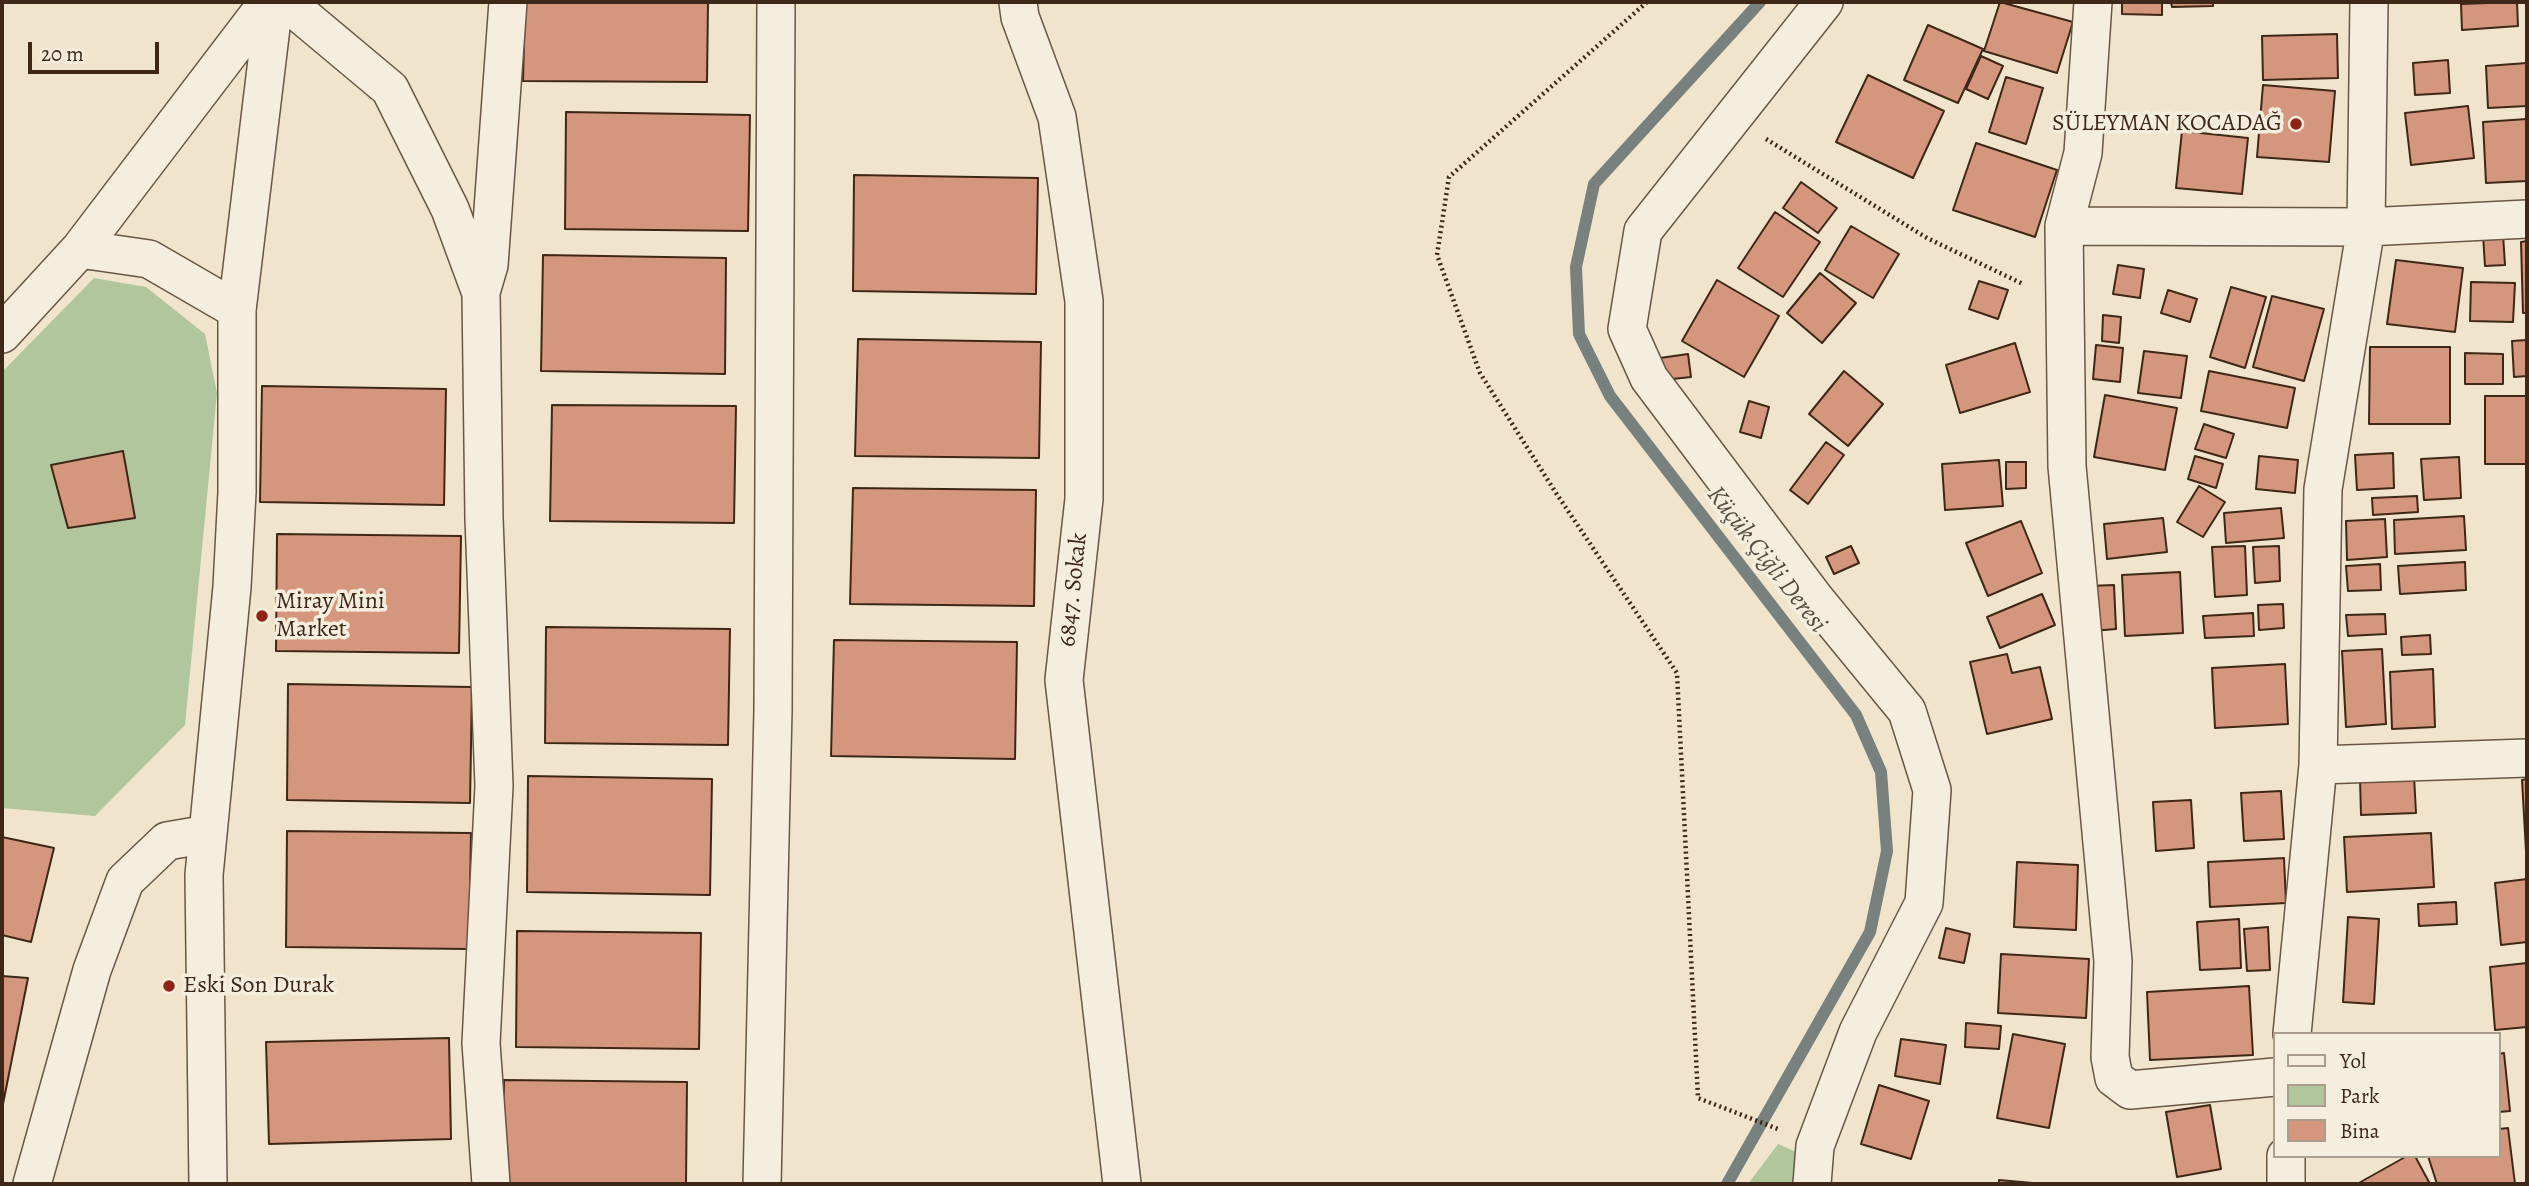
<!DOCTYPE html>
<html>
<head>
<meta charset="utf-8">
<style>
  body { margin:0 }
  #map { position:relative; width:2529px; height:1186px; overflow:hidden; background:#f0e5cc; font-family:Alegreya,serif }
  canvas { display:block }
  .frame { position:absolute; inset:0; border:4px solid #3e2716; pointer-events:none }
  .legend { position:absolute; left:2273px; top:1032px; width:228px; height:126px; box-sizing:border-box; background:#f5eede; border:2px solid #ac9e8e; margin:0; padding:9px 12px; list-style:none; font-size:21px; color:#3e2716 }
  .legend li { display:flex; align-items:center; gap:14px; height:35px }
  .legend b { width:35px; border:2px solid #ac9e8e }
  .scale { position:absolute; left:28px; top:42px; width:131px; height:32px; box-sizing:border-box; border:4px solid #3e2716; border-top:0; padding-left:9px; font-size:21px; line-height:24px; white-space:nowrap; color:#3e2716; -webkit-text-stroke:5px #f5eede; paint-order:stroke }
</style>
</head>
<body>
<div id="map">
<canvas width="2529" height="1186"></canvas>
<div class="frame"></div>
<ul class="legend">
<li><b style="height:9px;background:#f5eede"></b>Yol</li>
<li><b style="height:19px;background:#b2c69d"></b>Park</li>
<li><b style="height:19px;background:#d4977d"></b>Bina</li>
</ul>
<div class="scale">20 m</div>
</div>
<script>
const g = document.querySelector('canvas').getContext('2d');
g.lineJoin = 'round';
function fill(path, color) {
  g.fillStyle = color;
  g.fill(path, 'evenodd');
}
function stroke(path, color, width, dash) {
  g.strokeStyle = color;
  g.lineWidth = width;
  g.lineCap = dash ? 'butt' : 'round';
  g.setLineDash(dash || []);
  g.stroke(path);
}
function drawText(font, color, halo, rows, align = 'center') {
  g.font = font + ' Alegreya,serif';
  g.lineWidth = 7;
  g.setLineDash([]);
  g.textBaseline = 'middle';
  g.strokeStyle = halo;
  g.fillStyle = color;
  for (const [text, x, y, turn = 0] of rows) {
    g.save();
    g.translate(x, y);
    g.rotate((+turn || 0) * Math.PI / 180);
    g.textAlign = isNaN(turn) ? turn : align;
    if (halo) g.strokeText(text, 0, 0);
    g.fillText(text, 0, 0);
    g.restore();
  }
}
const green = new Path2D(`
  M94 278 146 287 205 334 217 393 185 725 95 816 2 808V372Z
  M1778 1144 1801 1154 1800 1184H1748Z`);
const stream = new Path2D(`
  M1727 1184 1870 932 1887 851 1881 772 1856 715 1610 396 1579 334 1576 267 1594 184 1760 2`);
const building = new Path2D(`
  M525 2H708L707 82 523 81Z
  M2000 2 2073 22 2057 73 1984 51Z
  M2122 2H2162V15L2122 14Z
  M2171 2H2213V6L2172 7Z
  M2517 2 2518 26 2462 30 2461 4Z
  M1928 25 1983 49 1958 103 1904 80Z
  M2337 34 2338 78 2263 80 2262 36Z
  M1981 56 2003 66 1988 99 1966 89Z
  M2448 60 2450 93 2415 95 2413 63Z
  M2527 63V106L2488 108 2486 66Z
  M1868 75 1944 111 1913 178 1836 142Z
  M2006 77 2043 88 2026 144 1989 132Z
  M2263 85 2335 91 2329 162 2257 157Z
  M2468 106 2474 158 2411 165 2405 113Z
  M566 112 750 115 748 231 565 229Z
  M2527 119V181L2486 183 2483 122Z
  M2182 131 2248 138 2242 194 2176 188Z
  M1976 143 2057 170 2035 237 1953 210Z
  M854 175 1038 178 1036 294 853 291Z
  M1801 182 1837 208 1818 233 1783 208Z
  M1775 212 1820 242 1783 297 1738 268Z
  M1851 226 1899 254 1873 298 1825 270Z
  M2503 234 2505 265 2485 266 2483 235Z
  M2527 241V313H2523L2521 242Z
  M543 255 726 258 725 374 541 371Z
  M2396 260 2463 268 2455 332 2387 324Z
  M2118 265 2144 269 2140 298 2113 294Z
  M1820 273 1856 303 1822 343 1787 313Z
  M1717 280 1779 316 1744 377 1682 341Z
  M1979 281 2008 290 1998 319 1969 309Z
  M2471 282 2515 283 2513 322 2470 321Z
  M2231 287 2266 297 2245 368 2210 357Z
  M2168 290 2197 299 2190 322 2161 313Z
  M2272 296 2324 309 2304 381 2253 367Z
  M2103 315 2121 317 2119 343 2102 341Z
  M858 339 1041 342 1039 458 855 456Z
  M2527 340V376L2514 377 2512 341Z
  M2015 343 2030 392 1960 413 1946 365Z
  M2096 345 2123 348 2120 382 2093 379Z
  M2370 347H2450V424H2369Z
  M2144 351 2187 356 2181 398 2138 393Z
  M2465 353 2503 354V384H2465Z
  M1688 354 1691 377 1663 380 1660 358Z
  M1844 371 1883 404 1848 446 1809 414Z
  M2209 371 2295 388 2287 428 2201 411Z
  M262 386 446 389 444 505 260 502Z
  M2105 395 2177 408 2165 470 2094 457Z
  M2485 396H2527V464H2485Z
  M1749 401 1769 407 1761 438 1740 432Z
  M552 405 736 406 734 523 550 521Z
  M2204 424 2234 434 2226 458 2195 449Z
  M1826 442 1844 455 1808 504 1790 490Z
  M123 451 135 518 68 528 51 465Z
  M2393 453 2394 488 2357 490 2355 455Z
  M2195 456 2223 464 2216 488 2188 479Z
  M2259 456 2298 460 2295 493 2256 489Z
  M2459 457 2461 498 2424 500 2421 459Z
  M1999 460 2003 506 1945 510 1942 464Z
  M2006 462H2026V488L2006 489Z
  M2199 486 2225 502 2203 537 2177 522Z
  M853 488 1036 490 1034 606 850 604Z
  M2417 496 2418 512 2373 515 2372 498Z
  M2281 508 2284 538 2226 543 2224 513Z
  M2464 516 2466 550 2395 554 2394 520Z
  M2163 518 2167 552 2107 559 2104 524Z
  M2385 519 2387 557 2347 560 2346 521Z
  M2021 521 2042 573 1988 596 1966 543Z
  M277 534 461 536 459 653 276 651Z
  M1851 546 1859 563 1834 574 1826 557Z
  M2245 546 2247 595 2215 597 2212 547Z
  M2279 546 2280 581 2255 583 2253 547Z
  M2465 562 2466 590 2400 594 2398 566Z
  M2380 564 2381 590 2348 591 2346 566Z
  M2180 572 2183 633 2125 636 2122 575Z
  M2114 585 2116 629 2092 631 2089 586Z
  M2042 594 2055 625 2000 648 1987 617Z
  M2283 604 2284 628 2259 630 2258 605Z
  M2253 613 2254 636 2205 638 2203 616Z
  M2385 614 2386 634 2348 636 2346 615Z
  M546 627 730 629 728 745 545 743Z
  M2430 635 2431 654 2402 655 2401 637Z
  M834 640 1017 642 1015 759 831 756Z
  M2382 649 2386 724 2346 727 2342 651Z
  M2007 654 2012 673 2040 667 2052 719 1987 734 1970 662Z
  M2285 664 2288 724 2215 728 2212 668Z
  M2433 669 2435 727 2392 729 2390 672Z
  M288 684 472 687 470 803 287 800Z
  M528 776 712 779 710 895 527 892Z
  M2414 776 2416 813 2361 815 2360 779Z
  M2527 779V851H2526L2522 780Z
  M2281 791 2284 839 2244 841 2241 793Z
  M2191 800 2194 848 2156 851 2153 802Z
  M287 831 471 833 469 949 286 947Z
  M2431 833 2434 887 2347 892 2344 837Z
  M2 837 54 848 31 942 2 935Z
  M2284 858 2286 903 2210 907 2208 862Z
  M2017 862 2078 865 2076 930 2014 927Z
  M2527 879V942L2501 945 2495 883Z
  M2456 902 2457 924 2419 926 2418 904Z
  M2348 917 2379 919 2374 1004 2343 1002Z
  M2239 919 2241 968 2200 970 2197 922Z
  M2268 927 2270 970 2247 971 2244 929Z
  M1946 928 1970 934 1964 963 1939 958Z
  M517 931 701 933 699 1049 516 1047Z
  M2001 954 2089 959 2086 1018 1998 1013Z
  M2527 963V1027L2495 1030 2490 967Z
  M2 976 28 978 2 1109Z
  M2249 986 2253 1055 2150 1060 2147 992Z
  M1966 1023 2001 1026 1999 1049 1965 1047Z
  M2013 1034 2065 1044 2049 1128 1997 1118Z
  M449 1038 451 1139 269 1144 266 1042Z
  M1901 1039 1946 1045 1940 1084 1895 1076Z
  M2504 1053 2510 1111 2499 1112V1054Z
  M504 1080 687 1082 686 1184H502Z
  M1879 1085 1929 1101 1911 1159 1861 1144Z
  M2210 1105 2221 1169 2177 1177 2166 1112Z
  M2508 1128 2515 1184H2437L2428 1156H2499V1129Z
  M2407 1156H2415L2430 1184H2357Z
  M1999 1180 2044 1184H1999Z`);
const path = new Path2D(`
  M1647 2 1449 177 1437 255 1480 373 1556 493 1677 673 1698 1098 1778 1129
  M1766 139 1927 238 2023 284`);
const minor = new Path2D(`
  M286 2 390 89 450 209 481 293 484 518 494 786 481 1043 491 1184
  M1018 2 1020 17 1057 117 1084 301V499L1064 680 1122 1184
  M2093 2 2083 153 2064 226 2067 466 2113 961 2110 1057 2114 1078 2130 1090 2275 1077
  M2064 226 2366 227 2527 219
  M80 249 268 2
  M481 292 489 265 508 2
  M237 310 274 2
  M2 334 80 249 149 259 237 310V492L232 587 204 875 208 1184
  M2318 765 2527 758
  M2292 1034 2318 765 2323 489 2366 227 2369 2
  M32 1184 92 970 125 881 167 841 208 834
  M762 1184 773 710 776 2
  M1812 1184 1815 1146 1858 1032 1924 903 1932 790 1907 711 1816 600 1649 378 1627 329 1643 231 1824 2
  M2286 1184V1156`);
const markers = [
  [2296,124,7,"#8f2418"],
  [262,616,7,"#8f2418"],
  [169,986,7,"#8f2418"]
];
const poiNames = [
  ["SÜLEYMAN KOCADAĞ",2282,124,"right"],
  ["Miray Mini",276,602],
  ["Market",276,630],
  ["Eski Son Durak",183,986]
];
const streetNames = [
  ["6847. Sokak",1074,590,-84]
];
const waterNames = [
  ["Küçük Çiğli Deresi",1766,560,52]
];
fill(green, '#b2c69d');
stroke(stream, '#78817d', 12);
fill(building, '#d4977d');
stroke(building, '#3e2716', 2);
stroke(minor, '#6a5644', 40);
stroke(path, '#3e2716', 4.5, [2, 3.5]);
stroke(minor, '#f5eede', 37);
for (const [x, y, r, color] of markers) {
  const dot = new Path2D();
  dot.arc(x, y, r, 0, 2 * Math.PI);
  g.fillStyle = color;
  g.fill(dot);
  stroke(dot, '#f5eede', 2.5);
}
drawText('24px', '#3e2716', '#f5eede', poiNames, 'left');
drawText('24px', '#3e2716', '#f5eede', streetNames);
drawText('italic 26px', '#564c41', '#f5eede', waterNames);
</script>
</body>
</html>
